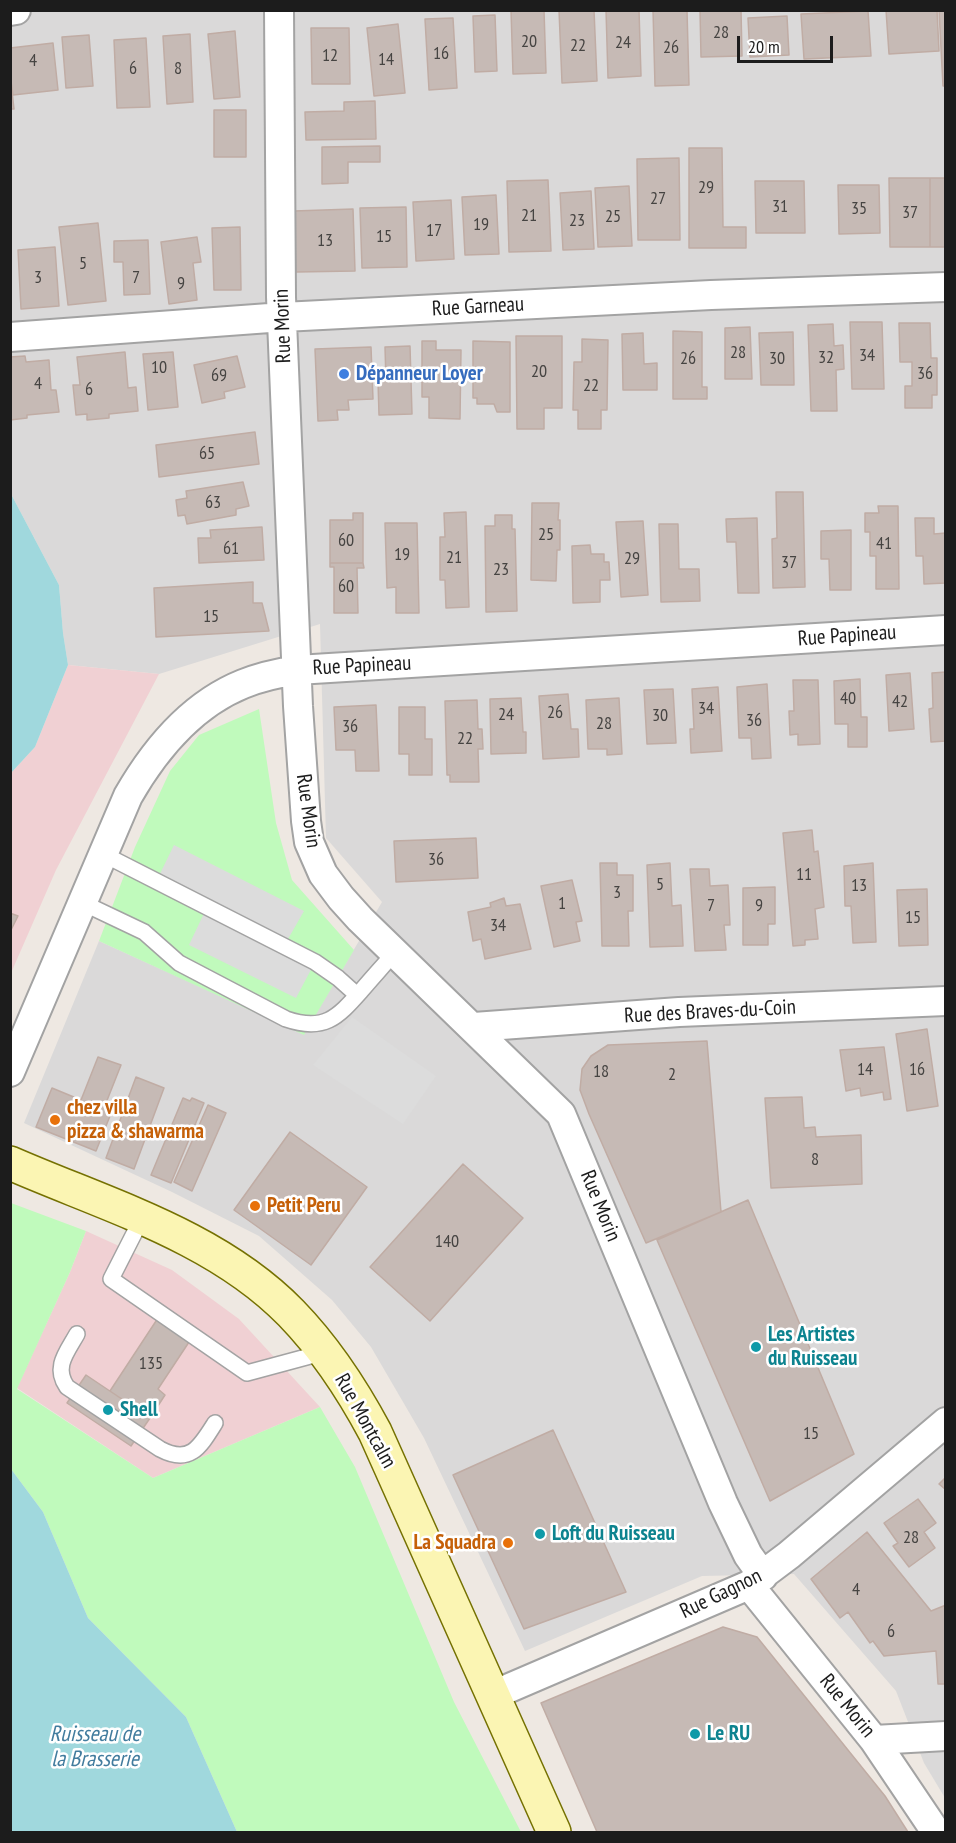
<!DOCTYPE html>
<html>
<head>
<meta charset="utf-8">
<style>
  body { margin:0 }
  #map { position:relative; width:956px; height:1843px; overflow:hidden; background:#eee8e2; font-family:"PT Sans Narrow",sans-serif }
  canvas { display:block }
  .frame { position:absolute; inset:0; border:12px solid #1c1c1c; pointer-events:none }
  .scale { position:absolute; left:737px; top:36px; width:96px; height:27px; box-sizing:border-box; border:3px solid #1c1c1c; border-top:0; padding-left:8px; font-size:18px; line-height:21px; white-space:nowrap; color:#1c1c1c; -webkit-text-stroke:4px #fff; paint-order:stroke }
</style>
</head>
<body>
<div id="map">
<canvas width="956" height="1843"></canvas>
<div class="frame"></div>
<div class="scale">20 m</div>
</div>
<script>
const g = document.querySelector('canvas').getContext('2d');
g.lineJoin = 'round';
function fill(path, color) {
  g.fillStyle = color;
  g.fill(path, 'evenodd');
}
function stroke(path, color, width, dash) {
  g.strokeStyle = color;
  g.lineWidth = width;
  g.lineCap = dash ? 'butt' : 'round';
  g.setLineDash(dash || []);
  g.stroke(path);
}
function drawText(font, color, halo, rows, align = 'center') {
  g.font = font + ' "PT Sans Narrow",sans-serif';
  g.lineWidth = 5;
  g.setLineDash([]);
  g.textBaseline = 'middle';
  g.strokeStyle = halo;
  g.fillStyle = color;
  for (const [text, x, y, turn = 0] of rows) {
    g.save();
    g.translate(x, y);
    g.rotate((+turn || 0) * Math.PI / 180);
    g.textAlign = isNaN(turn) ? turn : align;
    if (halo) g.strokeText(text, 0, 0);
    g.fillText(text, 0, 0);
    g.restore();
  }
}
const residential = new Path2D(`
  M10 11H945V1798L924 1763 896 1691 794 1574 702 1576 525 1651 424 1438 371 1347 332 1300 259 1236 172 1192 24 1123 99 941 304 1034 382 902 326 838 320 624 159 674 68 665 63 633 59 585 11 494Z`);
const commercial = new Path2D(`
  M68 665 159 674 56 870 11 973V773L35 747Z
  M86 1231 172 1270 239 1319 320 1407 153 1478 17 1388 70 1272Z`);
const park = new Path2D(`
  M259 709 276 823 292 880 354 950 304 1035 99 941 135 847 170 771 199 735Z
  M11 1203 86 1231 70 1272 17 1389 153 1478 320 1407 355 1467 454 1702 521 1832H237L186 1717 88 1618 43 1512 11 1469Z`);
const parking = new Path2D(`
  M174 845 304 911 284 946 315 962 296 998 189 945 207 907 156 882Z
  M352 1017 436 1076 403 1124 313 1065Z`);
const water = new Path2D(`
  M11 494 59 585 63 633 68 665 35 747 11 773Z
  M11 1469 43 1512 88 1618 186 1717 237 1832H11Z`);
const building = new Path2D(`
  M511 10H544L546 73 513 74Z
  M559 10H594L597 81 562 83Z
  M606 10H639L641 76 608 78Z
  M653 10H687L689 85 655 86Z
  M700 10H741L742 56 701 57Z
  M886 10H937L939 51 889 54Z
  M939 10H946V86H943Z
  M868 11 871 56 804 59 801 14Z
  M495 15 497 71 475 72 473 16Z
  M787 16 789 55 750 57 748 18Z
  M453 18 457 88 429 90 425 19Z
  M398 24 405 93 374 96 367 28Z
  M311 28H349L350 84H312Z
  M235 31 240 97 214 99 208 34Z
  M190 34 193 102 167 104 163 36Z
  M89 35 93 86 66 88 62 37Z
  M146 38 150 107 117 108 114 40Z
  M53 43 58 90 13 95 10 74V48Z
  M10 74 14 109H10Z
  M375 101 376 139 306 140 305 112 344 111V102Z
  M214 110H246V157H214Z
  M380 146V162H348V183L322 184V147Z
  M689 148H722L723 227H746V248H689Z
  M679 158 680 240H638L637 159Z
  M889 178H930V247H890Z
  M930 178H946V247H930Z
  M548 180 551 251 509 252 507 181Z
  M755 181H804L805 233H756Z
  M838 185H879L880 233 839 234Z
  M629 186 632 246 598 247 595 188Z
  M591 191 594 249 563 250 560 193Z
  M496 195 499 254 465 255 462 197Z
  M451 200 454 259 416 261 413 202Z
  M406 207 407 267 362 268 360 208Z
  M353 209 355 271 296 272 294 211Z
  M98 223 106 301 68 305 59 227Z
  M240 227 241 290H214L212 228Z
  M197 237 201 262 193 263 197 300 169 304 161 242Z
  M148 240 150 294 124 295 123 262H114V241Z
  M55 247 59 306 21 309 18 250Z
  M850 322H882L884 389H852Z
  M899 323H930L931 358H937V395H932V408H905V386H912V362H900Z
  M833 324 834 346 843 345 844 369 836 370 837 411H811L808 325Z
  M750 327 752 379H725V328Z
  M673 331 702 332V387H707V399H673Z
  M793 332 794 385H761L759 333Z
  M643 333 644 364 657 363V390H623L622 334Z
  M516 336H562V408H544V429H517Z
  M582 339 608 340 607 410H601V429H578V410H573L574 362H582Z
  M422 341H436V350H461L460 419 429 418V397H422Z
  M473 341 510 342V412H497L494 404H477V398H473Z
  M410 346 412 414 379 415 378 381H386L385 347Z
  M371 347 373 399 348 400 349 410H337L338 420 318 421 315 349Z
  M125 352 128 388 136 387 138 411 109 414V418L87 420V414L76 415 73 385H80L77 357Z
  M173 352 178 407 148 410 143 354Z
  M25 356 26 362 49 360 51 390H56L59 412 27 415V418L10 420V357Z
  M237 356 245 387 224 392 225 398 202 403 194 365Z
  M255 432 259 464 159 477 156 445Z
  M243 482 249 506 236 509V515L187 524 185 515 178 516 176 500 187 498 186 491Z
  M776 492H803L805 587 773 588 772 539 777 538Z
  M532 503H559L558 520H560V550H557L556 581 531 580Z
  M878 506H898L899 589H876V556H870V532H865V513H879Z
  M466 512 469 607 446 608 445 580H440V537H445L444 513Z
  M353 513H363V563H330V520H353Z
  M495 515H512V529H515L517 611 486 612 485 526H495Z
  M757 518 759 593H738L736 542H727L726 519Z
  M915 518H934V534L946 533V583L924 584 923 556H916Z
  M643 521 648 595 621 597 616 522Z
  M385 523H417L419 613H396V587L387 588Z
  M659 524H678L679 569H699L700 601 661 602Z
  M262 527 264 560 199 563 198 538H211L210 530Z
  M851 530V590H830L829 559H821V531Z
  M590 545 591 554H604V562H609L610 580H600V602L573 603 572 546Z
  M330 563H363L364 568H357L358 613H334V567H330Z
  M253 582V603H262L269 631 156 637 154 588Z
  M946 672V741L931 742 929 709 933 708 932 673Z
  M910 673 914 729 889 731 886 675Z
  M860 679 861 717H867V747H848V724H835L834 681Z
  M793 680H818L820 744 798 745V734L790 735 789 711H794Z
  M767 684 771 758 752 759 751 738H739L737 687Z
  M718 687 722 751 691 753 690 729H694L692 689Z
  M673 689 676 743 647 744 644 690Z
  M568 694 571 729H578L579 757 543 759 539 696Z
  M521 698 523 732H526V753L491 754 490 699Z
  M619 698 622 754 607 755V749H588L586 700Z
  M477 700 478 729H482L483 749H478L479 782H450V775H447L445 701Z
  M376 705 379 771H356L355 750H336L334 707Z
  M399 707H425V739H432V775H409V754H399Z
  M812 830 814 852 818 851 824 907 815 909 818 939 805 940V945L793 946 783 833Z
  M476 838 478 878 396 882 394 841Z
  M600 863H617V875H633V911H628L629 946H602Z
  M670 863 672 906 681 905 683 946 650 947 647 865Z
  M873 863 876 942 853 943 851 906H845L844 866Z
  M690 869H709L710 886 728 885 730 925H724L726 950 695 951Z
  M572 880 582 921 576 922 580 941 554 947 541 886Z
  M775 887V924H768V945H743V888Z
  M927 889 928 945 899 946 897 890Z
  M504 898 506 906 520 904 531 949 485 959 481 939 473 941 468 912 491 907 490 903Z
  M10 913 18 916 10 932Z
  M927 1029 938 1106 907 1111 896 1034Z
  M707 1041 721 1212 646 1243 589 1114 580 1090 582 1069 591 1056 608 1045Z
  M884 1047 891 1099 884 1100 883 1092 861 1096 860 1088 846 1091 840 1050Z
  M98 1057 121 1065 106 1103 114 1106 96 1151 36 1127 52 1088 81 1100Z
  M136 1077 164 1088 134 1169 106 1158Z
  M802 1097 804 1128 815 1127 816 1137 861 1135 862 1184 771 1188 765 1098Z
  M183 1098 190 1101 192 1098 204 1103 171 1183 151 1175Z
  M208 1105 226 1113 192 1191 174 1182Z
  M290 1132 367 1187 311 1265 234 1210Z
  M463 1164 523 1218 430 1321 370 1267Z
  M748 1200 854 1454 770 1501 657 1240Z
  M158 1318 191 1339 158 1389 165 1395 150 1418 110 1391Z
  M86 1375 150 1418 131 1446 67 1403Z
  M553 1430 626 1592 524 1629 453 1475Z
  M946 1477V1490L939 1484Z
  M918 1499 936 1523 924 1532 935 1548 909 1567 893 1546 898 1543 884 1523Z
  M867 1532 931 1611 946 1605V1684H938L936 1651 884 1656 873 1641 870 1643 848 1612 840 1618 811 1579Z
  M723 1627 757 1637 885 1796 908 1832H597L541 1703Z`);
const lane = new Path2D(`
  M103 854 315 962 338 978 357 995
  M83 903 144 932 179 963 286 1019C324 1032 337 1018 361 991 372 978 384 965 395 952
  M142 1218 111 1279 247 1373 325 1352
  M77 1334C67 1352 53 1367 67 1387L160 1449C190 1465 200 1447 215 1423`);
const street = new Path2D(`
  M279 10 281 297 298 706 306 821 309 842 323 874 341 898 360 919 561 1114 723 1503 748 1555 763 1576
  M10 11 16 10
  M10 337 283 317 711 295 946 287
  M474 1027 679 1012 946 1001
  M10 1072 128 796C155 749 191 705 243 684 260 677 278 673 297 670L946 630
  M749 1585 874 1740 936 1832
  M493 1695 749 1585 789 1555 946 1422
  M874 1740 946 1736`);
const secondary = new Path2D(`
  M10 1163C106 1205 216 1236 291 1313 326 1349 352 1389 375 1432L554 1832`);
const markers = [
  [344,374,6,"#3f7fe0"],
  [55,1120,6,"#e8710a"],
  [255,1206,6,"#e8710a"],
  [756,1347,6,"#0f9aa8"],
  [108,1410,6,"#0f9aa8"],
  [540,1534,6,"#0f9aa8"],
  [508,1543,6,"#e8710a"],
  [695,1734,6,"#0f9aa8"]
];
const numberNames = [
  ["28",721,33],
  ["20",529,42],
  ["24",623,43],
  ["22",578,46],
  ["26",671,48],
  ["16",441,54],
  ["12",330,56],
  ["14",386,60],
  ["4",33,61],
  ["6",133,69],
  ["8",178,69],
  ["29",706,188],
  ["27",658,199],
  ["31",780,207],
  ["35",859,209],
  ["37",910,213],
  ["21",529,216],
  ["25",613,217],
  ["23",577,221],
  ["19",481,225],
  ["17",434,231],
  ["15",384,237],
  ["13",325,241],
  ["5",83,264],
  ["3",38,278],
  ["7",136,278],
  ["9",181,284],
  ["28",738,353],
  ["34",867,356],
  ["32",826,358],
  ["26",688,359],
  ["30",777,359],
  ["10",159,368],
  ["20",539,372],
  ["36",925,374],
  ["69",219,376],
  ["4",38,384],
  ["22",591,386],
  ["6",89,390],
  ["65",207,454],
  ["63",213,503],
  ["25",546,535],
  ["60",346,541],
  ["41",884,544],
  ["61",231,549],
  ["19",402,555],
  ["21",454,558],
  ["29",632,559],
  ["37",789,563],
  ["23",501,570],
  ["60",346,587],
  ["15",211,617],
  ["40",848,699],
  ["42",900,702],
  ["34",706,709],
  ["26",555,713],
  ["24",506,715],
  ["30",660,716],
  ["36",754,721],
  ["28",604,724],
  ["36",350,727],
  ["22",465,739],
  ["36",436,860],
  ["11",804,875],
  ["5",660,885],
  ["13",859,886],
  ["3",617,893],
  ["1",562,904],
  ["7",711,906],
  ["9",759,906],
  ["15",913,918],
  ["34",498,926],
  ["14",865,1070],
  ["16",917,1070],
  ["18",601,1072],
  ["2",672,1075],
  ["8",815,1160],
  ["140",447,1242],
  ["135",151,1364],
  ["15",811,1434],
  ["28",911,1538],
  ["4",856,1590],
  ["6",891,1632]
];
const streetNames = [
  ["Rue Garneau",478,307,-3],
  ["Rue Morin",283,326,-92],
  ["Rue Papineau",847,636,-4],
  ["Rue Papineau",362,666,-3],
  ["Rue Morin",308,811,82],
  ["Rue des Braves-du-Coin",710,1012,-3],
  ["Rue Morin",600,1206,68],
  ["Rue Montcalm",365,1421,61],
  ["Rue Gagnon",721,1594,-26],
  ["Rue Morin",847,1706,51]
];
const shopNames = [
  ["Dépanneur Loyer",356,374]
];
const foodNames = [
  ["chez villa",67,1108],
  ["pizza & shawarma",67,1132],
  ["Petit Peru",267,1206],
  ["La Squadra",496,1543,"right"]
];
const cultureNames = [
  ["Les Artistes",768,1335],
  ["du Ruisseau",768,1359],
  ["Shell",120,1410],
  ["Loft du Ruisseau",552,1534],
  ["Le RU",707,1734]
];
const waterNames = [
  ["Ruisseau de",95,1735],
  ["la Brasserie",95,1760]
];
fill(residential, '#dad9d9');
fill(commercial, '#f0d0d3');
fill(park, '#c0fabc');
fill(parking, '#dcdcdc');
fill(water, '#a0d8dd');
fill(building, '#c6bab5');
stroke(building, '#c0aca4', 1.5);
stroke(lane, '#a3a3a3', 18);
stroke(street, '#a3a3a3', 32);
stroke(secondary, '#757102', 36);
stroke(lane, '#fff', 15);
stroke(street, '#fff', 28);
stroke(secondary, '#fbf5b3', 33);
for (const [x, y, r, color] of markers) {
  const dot = new Path2D();
  dot.arc(x, y, r, 0, 2 * Math.PI);
  g.fillStyle = color;
  g.fill(dot);
  stroke(dot, '#fff', 2);
}
drawText('18px', '#464442', null, numberNames);
drawText('21px', '#1c1c1c', '#fff', streetNames);
drawText('bold 21px', '#366cbe', '#fff', shopNames, 'left');
drawText('bold 21px', '#c56008', '#fff', foodNames, 'left');
drawText('bold 21px', '#0d838f', '#fff', cultureNames, 'left');
drawText('italic 22px', '#427c9e', '#fff', waterNames);
</script>
</body>
</html>
